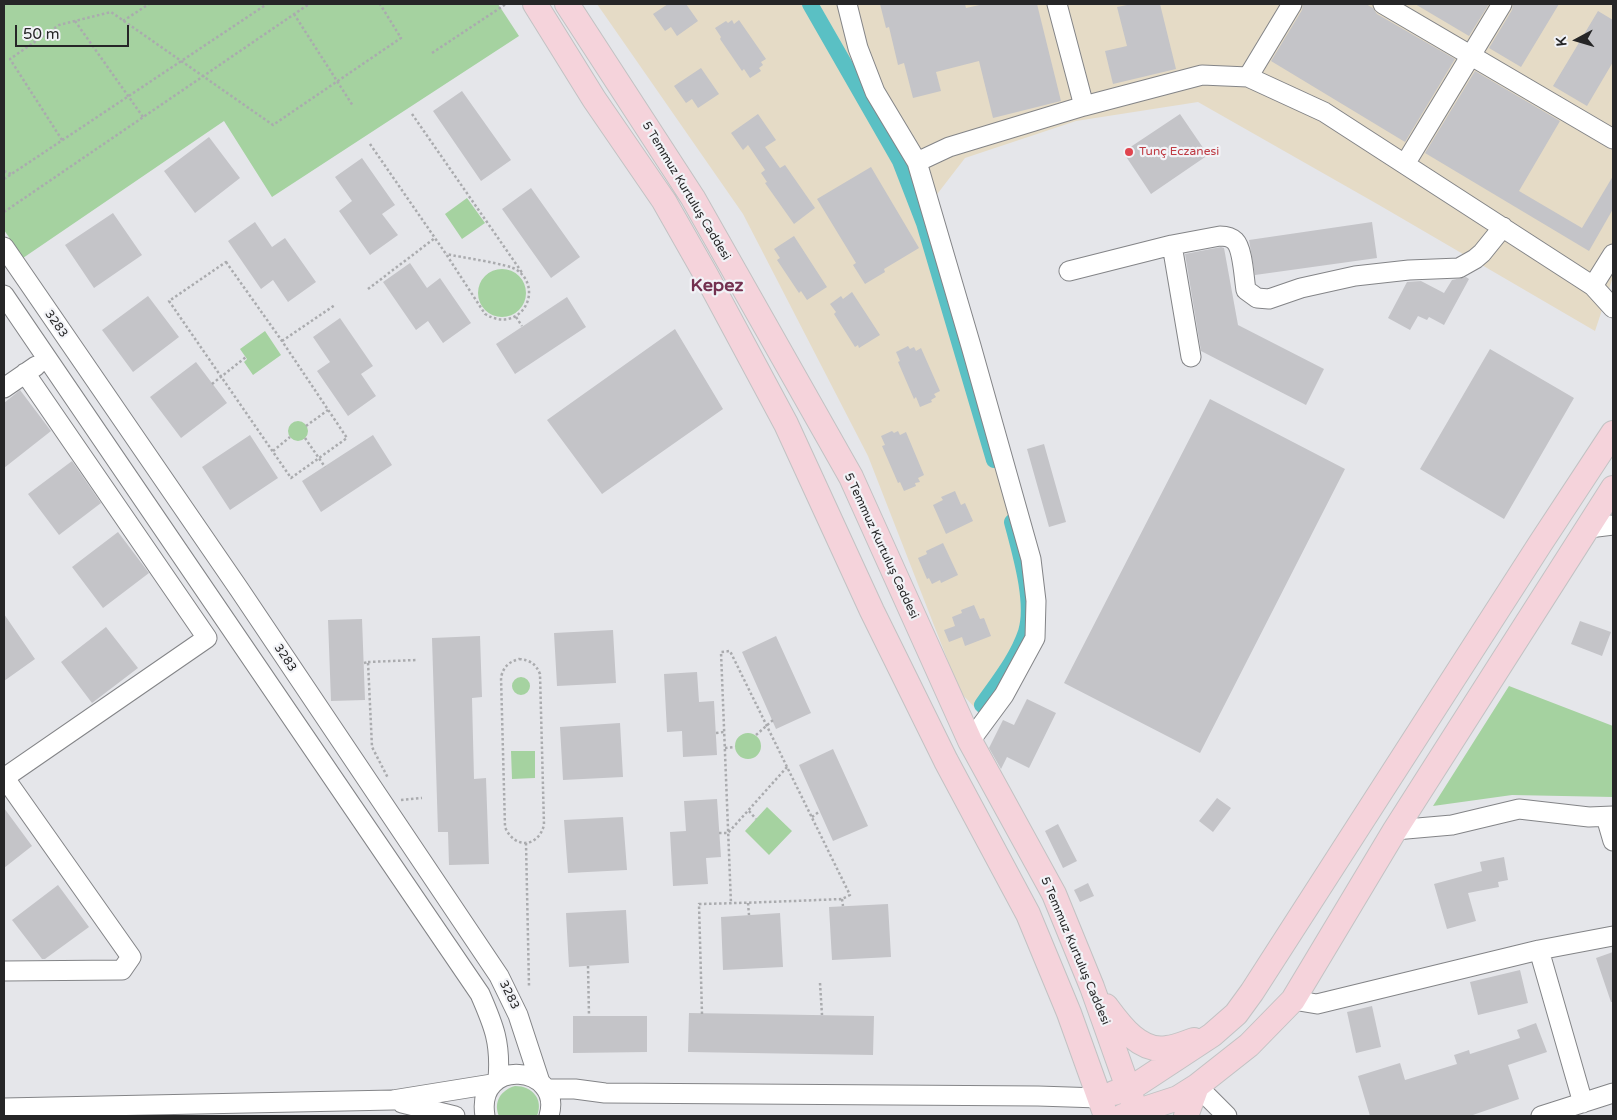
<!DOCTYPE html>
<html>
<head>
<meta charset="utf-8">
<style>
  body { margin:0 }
  #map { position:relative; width:1617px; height:1120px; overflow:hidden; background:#e5e6ea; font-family:"Varela Round",sans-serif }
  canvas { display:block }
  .frame { position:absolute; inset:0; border:5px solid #262627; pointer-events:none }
  .north { position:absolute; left:1552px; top:15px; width:50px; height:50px; -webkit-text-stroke:4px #f2f3f7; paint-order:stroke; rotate:264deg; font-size:14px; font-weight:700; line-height:20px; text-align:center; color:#262627 }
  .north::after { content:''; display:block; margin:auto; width:18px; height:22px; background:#262627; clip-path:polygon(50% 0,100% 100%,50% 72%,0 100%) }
  .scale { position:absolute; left:15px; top:25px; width:114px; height:22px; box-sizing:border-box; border:2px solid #262627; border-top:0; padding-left:6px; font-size:15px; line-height:18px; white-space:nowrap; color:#262627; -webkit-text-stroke:4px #f2f3f7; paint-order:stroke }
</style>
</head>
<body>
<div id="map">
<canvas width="1617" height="1120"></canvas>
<div class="frame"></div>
<div class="north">K</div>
<div class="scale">50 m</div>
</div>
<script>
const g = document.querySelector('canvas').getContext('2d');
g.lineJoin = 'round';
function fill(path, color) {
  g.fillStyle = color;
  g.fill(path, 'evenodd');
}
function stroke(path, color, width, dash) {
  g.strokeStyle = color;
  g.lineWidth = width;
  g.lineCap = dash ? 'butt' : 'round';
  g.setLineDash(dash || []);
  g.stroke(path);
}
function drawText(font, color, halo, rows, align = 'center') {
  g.font = font + ' "Varela Round",sans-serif';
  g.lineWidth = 4.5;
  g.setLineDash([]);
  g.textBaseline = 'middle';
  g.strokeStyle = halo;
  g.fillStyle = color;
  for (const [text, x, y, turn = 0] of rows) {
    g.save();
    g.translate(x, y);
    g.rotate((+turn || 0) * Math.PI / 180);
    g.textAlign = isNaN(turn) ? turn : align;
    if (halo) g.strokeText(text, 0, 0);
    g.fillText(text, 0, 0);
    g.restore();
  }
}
const industrial = new Path2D(`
  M597 4H811L849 62 818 4H1613V277L1595 331 1379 205 1198 102 1076 121 965 158 928 206 1024 569 1029 629 979 712 960 692 868 456 743 214Z`);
const green = new Path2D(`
  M4 4H498L519 36 272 197 224 121 23 258 4 230Z
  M467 198 485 223 462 239 445 214Z
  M478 293a24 24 0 1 1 48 0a24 24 0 1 1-48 0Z
  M265 331 281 355 253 375 244 362 247 359 240 349Z
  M288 431a10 10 0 1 1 20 0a10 10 0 1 1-20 0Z
  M512 686a9 9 0 1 1 18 0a9 9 0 1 1-18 0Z
  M1509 686 1613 726V797L1512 795 1433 806Z
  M735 746a13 13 0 1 1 26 0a13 13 0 1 1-26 0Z
  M511 751H535V778L512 779Z
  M767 807 792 831 769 855 745 831Z
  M515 1086C532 1086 544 1099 537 1116H499C493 1102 501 1090 515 1086Z`);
const canal = new Path2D(`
  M810 4 900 161 924 223 994 460
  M982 705C998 682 1017 659 1026 632 1035 602 1020 553 1012 522`);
const building = new Path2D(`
  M668 4H686L698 21 677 36 671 27 665 31 653 14Z
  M880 4H965L966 8 984 4H1037L1061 101 993 118 979 61 936 72 941 91 913 98 904 63 898 65 889 27 886 28Z
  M1132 4H1160L1176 69 1113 84 1105 51 1127 46 1117 7Z
  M1303 4H1366L1373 8 1377 14 1455 59 1405 142 1271 61 1302 10Z
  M1415 4H1489L1469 36Z
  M1513 4H1559L1521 67 1489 48 1512 10Z
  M1598 11 1613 20V62L1587 106 1553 86Z
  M732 20 734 24 739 20 766 59 761 62 763 65 759 68 761 71 750 78 744 69 742 71 720 39 721 37 715 28 726 21 728 23Z
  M701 68 719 94 698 108 692 99 686 103 674 86Z
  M1475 71 1560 121 1519 191 1582 228 1613 176V209L1589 251 1425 153Z
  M462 91 511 160 481 181 433 111Z
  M758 114 776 140 765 147 780 168 785 165 815 208 794 224 765 183 767 182 761 173 765 170 748 145 743 150 731 133Z
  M1180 114 1208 155 1151 194 1123 152Z
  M209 137 240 178 195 213 164 171Z
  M362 158 395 205 382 214 398 235 370 255 339 211 352 201 335 177Z
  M871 167 919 248 884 269 885 272 865 284 853 265 856 263 817 199Z
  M531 188 580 257 551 278 502 209Z
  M113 213 142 255 94 288 65 245Z
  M255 222 272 247 285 238 316 282 288 302 273 280 261 289 228 241Z
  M1372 222 1377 258 1255 275 1249 240Z
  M794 236 827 287 807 300 801 291 799 293 777 260 780 258 774 249Z
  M1221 247 1224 248 1238 325 1324 369 1306 405 1201 351 1185 254Z
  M410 263 427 288 440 278 471 323 443 343 428 321 416 330 383 282Z
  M1466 277 1469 279 1444 325 1429 317 1427 320 1418 316 1410 330 1388 318 1407 282 1421 281 1444 293 1452 280Z
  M852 292 880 335 859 348 858 345 855 347 834 314 836 312 830 304 841 296 843 299Z
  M148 296 179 337 133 372 102 330Z
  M567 297 586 327 515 374 496 344Z
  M340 318 373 366 361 374 376 396 348 416 317 371 330 362 313 337Z
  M675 329 723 409 602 494 547 420Z
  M908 346 910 349 914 347 916 351 921 348 940 391 934 394 936 397 931 400 932 402 920 407 916 397 914 399 898 362 900 361 896 352Z
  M1490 349 1574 398 1504 519 1420 469Z
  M196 362 227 403 181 438 150 397Z
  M20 390 51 431 4 468V403Z
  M1210 399 1345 469 1200 753 1064 683Z
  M892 431 894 433 898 431 900 435 906 432 924 475 918 478 920 482 915 483 916 486 904 491 900 482 898 483 882 446 885 445 881 436Z
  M250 435 278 478 230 510 202 467Z
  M373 435 392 465 321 512 302 481Z
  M1044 444 1066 522 1049 527 1027 449Z
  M72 461 101 503 59 535 28 494Z
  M955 491 961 505 965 503 973 521 946 534 933 505 943 500 941 497Z
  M118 532 149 573 103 608 72 567Z
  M943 543 958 575 941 583 940 580 932 584 929 578 927 579 918 558 927 554 926 551Z
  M974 605 980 619 984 618 991 636 965 646 962 637 949 642 944 630 955 626 952 617 962 613 961 610Z
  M4 614 35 659 4 681Z
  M362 619 365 700 331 701 328 620Z
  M1580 621 1611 632 1602 656 1571 644Z
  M106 627 138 668 92 703 61 662Z
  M613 630 616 683 557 686 554 633Z
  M480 636 482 697 472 698 474 779 486 778 489 864 449 865 448 832H438L432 638Z
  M776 636 811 713 776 729 742 652Z
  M697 672 699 702 714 701 717 755 683 757 682 731 667 732 664 674Z
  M1027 699 1056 713 1029 768 1007 757 1001 769 989 748 1003 720 1014 725Z
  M620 723 623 777 563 780 560 727Z
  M833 749 868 826 833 841 799 765Z
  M1217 798 1231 808 1213 832 1199 821Z
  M717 799 721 857 706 858 708 884 673 886 670 832 686 831 684 801Z
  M4 808 32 846 4 868Z
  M623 817 627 870 568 873 564 820Z
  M1058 824 1077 861 1063 868 1045 831Z
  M1504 857 1508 880 1498 882 1499 887 1468 893 1476 921 1447 929 1434 884 1482 871 1480 862Z
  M1088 883 1094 896 1080 902 1074 890Z
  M58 885 89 927 45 959H42L12 920Z
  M888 904 891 957 832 960 829 907Z
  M626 910 629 963 569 967 566 913Z
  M780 913 783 967 723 970 721 917Z
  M1613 952V1002H1611L1596 958Z
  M1520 970 1528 1003 1478 1015 1470 982Z
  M1372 1006 1381 1047 1356 1053 1347 1012Z
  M689 1013 874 1016 873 1055 688 1052Z
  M573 1016H647V1052L573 1053Z
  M1536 1023 1547 1052 1508 1065 1519 1099 1470 1116H1370L1358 1076 1400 1063 1405 1080 1457 1064 1454 1055 1469 1050 1470 1054 1520 1038 1517 1030Z`);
const path = new Path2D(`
  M294 14 353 106
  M75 21 143 117
  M123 21 149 4
  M432 53 506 4
  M412 114 523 274
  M62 140 10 59 59 25 111 12 273 125 401 38 380 4
  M370 144 446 254 485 314C520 335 545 290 517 270 509 264 459 257 446 254
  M4 171 11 174
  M4 179 267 4
  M4 212 309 4
  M226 262 282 341 347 438 291 478 169 301Z
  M368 289 435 238
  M516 317 522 326
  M282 341 335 305
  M212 384 246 357
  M306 426 328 410
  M305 438 325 467
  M273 451 290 437
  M519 659C530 660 536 664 540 674L544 825C538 848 514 849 505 827L501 677C504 666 509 662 519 659Z
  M368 662 416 660
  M364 663 368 662 372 747 388 778
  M716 733 724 732
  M756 735 773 720
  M725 748 735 747
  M401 800 422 798
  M749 811 756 819
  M812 817 820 811
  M719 833H728L787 767
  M526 843 529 986
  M842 899 843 906
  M748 903 749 915
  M588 966 589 1016
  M820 983 822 1015
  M702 1014 699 904C747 903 794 901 842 899L850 895 730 651 721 652 731 904`);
const minor = new Path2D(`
  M847 4 858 48 875 92 917 162 971 346 1031 559 1036 601 1035 638 1004 695 970 741
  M1057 4 1084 106
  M1383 4 1613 139
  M1248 77 1292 4
  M917 162 949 147 1084 106 1202 75 1248 77 1324 112 1593 286 1613 308
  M1405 164 1502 4
  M1172 245 1191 357
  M4 247 239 589 499 976 518 1015 540 1082
  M1069 271 1172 245 1220 236C1226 236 1231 237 1235 241 1243 249 1244 279 1246 290L1257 298 1269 299 1301 288 1355 276 1409 270 1459 268 1475 259 1482 253 1503 227
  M1593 286 1613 254
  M4 295 480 994C494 1026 501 1043 498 1079
  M4 388 36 366
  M1589 528 1613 525
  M4 777 131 957 122 970 4 971
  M4 778 207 638 25 373
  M1606 817 1613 841
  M1395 830 1452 825 1519 809 1589 817 1613 816
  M1539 950 1583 1103
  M1293 1000 1317 1004 1539 950 1613 936
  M1197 1086 1227 1116
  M546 1089H575L605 1093 1038 1096 1099 1098
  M402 1103 455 1116
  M4 1108 393 1100 492 1084
  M485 1116C475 1056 564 1065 549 1116
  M1541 1116 1613 1093`);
const major = new Path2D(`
  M535 4 594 99 664 201 706 275 786 424 872 611 946 761 1028 914 1069 1013 1106 1116
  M567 4 693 198 851 477 970 741 1054 894 1092 987 1138 1116
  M1106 1006C1120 1025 1140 1053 1167 1048 1176 1047 1185 1043 1194 1040
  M1114 1093 1136 1085 1212 1035 1236 1014 1252 992 1540 544 1613 433
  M1123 1116 1178 1098 1197 1086 1249 1045 1293 1000 1395 830 1613 488
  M1186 1116 1197 1086`);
const markers = [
  [1129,152,5,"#e0444e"]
];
const healthNames = [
  ["Tunç Eczanesi",1139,152]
];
const streetNames = [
  ["5 Temmuz Kurtuluş Caddesi",686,191,59],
  ["3283",56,324,55],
  ["5 Temmuz Kurtuluş Caddesi",881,546,65],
  ["3283",285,658,56],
  ["5 Temmuz Kurtuluş Caddesi",1075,951,67],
  ["3283",509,995,64]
];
const districtNames = [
  ["Kepez",717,286]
];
fill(industrial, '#e5dbc6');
fill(green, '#a5d2a0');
stroke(canal, '#5ac0c4', 16);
fill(building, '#c4c4c8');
stroke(minor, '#838487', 21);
stroke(major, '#c2c2c3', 26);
stroke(path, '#aaabae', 2.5, [2.5, 2.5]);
stroke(minor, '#fff', 19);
stroke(major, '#f5d3db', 24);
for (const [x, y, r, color] of markers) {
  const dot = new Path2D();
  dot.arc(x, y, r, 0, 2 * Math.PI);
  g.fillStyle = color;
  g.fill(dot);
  stroke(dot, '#f2f3f7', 2);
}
drawText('12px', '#be3a42', '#f2f3f7', healthNames, 'left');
drawText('12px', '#262627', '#f2f3f7', streetNames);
drawText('bold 18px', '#733150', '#f2f3f7', districtNames);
</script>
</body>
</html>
